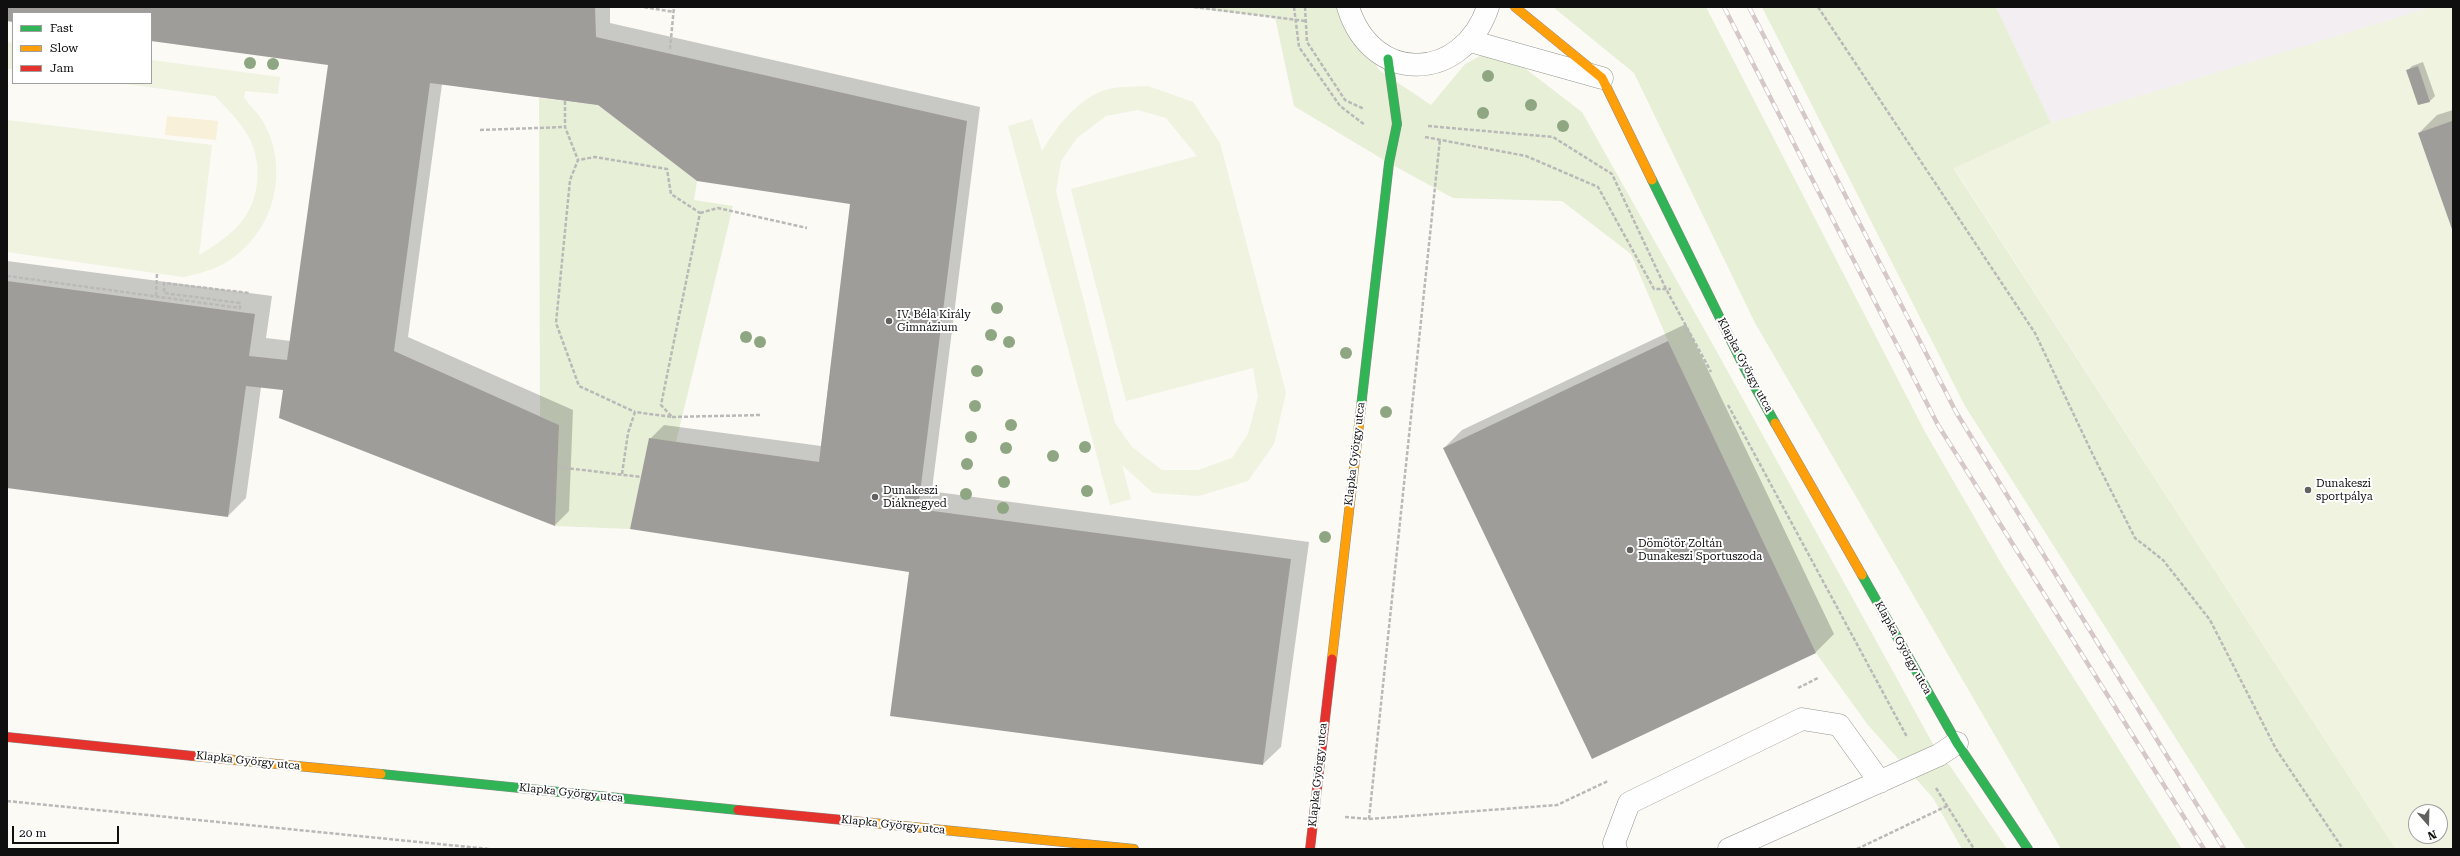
<!DOCTYPE html>
<html>
<head>
<meta charset="utf-8">
<style>
  body { margin:0 }
  #map { position:relative; width:2460px; height:856px; overflow:hidden; background:#fbfaf5; font-family:"Roboto Serif",serif }
  canvas { display:block }
  .frame { position:absolute; inset:0; border:8px solid #0f0f0f; pointer-events:none }
  .legend { position:absolute; left:12px; top:12px; width:140px; height:72px; box-sizing:border-box; background:#fff; border:1px solid #9f9f9f; margin:0; padding:5px 7px; list-style:none; font-size:12px; color:#0f0f0f }
  .legend li { display:flex; align-items:center; gap:8px; height:20px }
  .legend b { width:20px; border:1px solid #9f9f9f }
  .north { position:absolute; left:2408px; top:804px; width:40px; height:40px; box-sizing:border-box; background:#fff; border:1px solid #9f9f9f; border-radius:50%; rotate:160deg; font-size:11px; font-weight:700; line-height:16px; text-align:center; color:#0f0f0f }
  .north::after { content:''; display:block; margin:auto; width:14px; height:18px; background:#626160; clip-path:polygon(50% 0,100% 100%,50% 72%,0 100%) }
  .scale { position:absolute; left:12px; top:826px; width:107px; height:18px; box-sizing:border-box; border:2px solid #0f0f0f; border-top:0; padding-left:5px; font-size:12px; line-height:14px; white-space:nowrap; color:#0f0f0f; -webkit-text-stroke:3px #fff; paint-order:stroke }
</style>
</head>
<body>
<div id="map">
<canvas width="2460" height="856"></canvas>
<div class="frame"></div>
<ul class="legend">
<li><b style="height:5px;background:#30b455"></b>Fast</li>
<li><b style="height:5px;background:#ff9f0a"></b>Slow</li>
<li><b style="height:5px;background:#e5322d"></b>Jam</li>
</ul>
<div class="north">N</div>
<div class="scale">20 m</div>
</div>
<script>
const g = document.querySelector('canvas').getContext('2d');
g.lineJoin = 'round';
function fill(path, color) {
  g.fillStyle = color;
  g.fill(path, 'evenodd');
}
function stroke(path, color, width, dash) {
  g.strokeStyle = color;
  g.lineWidth = width;
  g.lineCap = dash ? 'butt' : 'round';
  g.setLineDash(dash || []);
  g.stroke(path);
}
function drawText(font, color, halo, rows, align = 'center') {
  g.font = font + ' "Roboto Serif",serif';
  g.lineWidth = 4;
  g.setLineDash([]);
  g.textBaseline = 'middle';
  g.strokeStyle = halo;
  g.fillStyle = color;
  for (const [text, x, y, turn = 0] of rows) {
    g.save();
    g.translate(x, y);
    g.rotate((+turn || 0) * Math.PI / 180);
    g.textAlign = isNaN(turn) ? turn : align;
    if (halo) g.strokeText(text, 0, 0);
    g.fillText(text, 0, 0);
    g.restore();
  }
}
const industrial = new Path2D(`
  M1996 7H2432L2051 123Z`);
const green = new Path2D(`
  M1182 7H1354L1366 47 1379 70 1431 105 1465 64 1497 47 1582 112 1717 352 1939 755 1950 766 2007 849H1962L1933 798 1868 725 1816 653 1668 341 1631 254 1562 201 1453 198 1389 163 1294 106 1275 17Z
  M1553 7H1706L1925 432 2002 565 2182 849H2061L1755 323 1634 73Z
  M1762 7H1996L2051 123 1954 169 2396 849H2246L1965 406Z
  M539 98 598 105 697 181 694 200 733 206 676 442 649 439 630 529 555 526 559 425 540 416Z`);
const sand = new Path2D(`
  M167 116 218 121 216 140 165 135Z`);
const pitch = new Path2D(`
  M2432 7H2453V849H2396L1954 168 2051 123ZM2416 812H2440V836H2416Z
  M7 42 13 43V69H7Z
  M151 60 280 77 278 94 245 91 244 98C251 107 260 115 265 125 288 170 275 227 234 257 219 269 201 273 183 277L7 252V120L212 145 199 255C211 248 226 238 236 228 261 204 265 159 245 131 237 118 225 107 215 96L118 83H151Z
  M1148 86 1193 102 1220 143 1286 393 1274 444 1248 481 1199 496 1153 493 1122 465 1131 499 1110 505 1008 126 1032 119 1042 151C1056 128 1075 102 1102 91 1114 86 1134 87 1148 86ZM1138 110 1166 118 1197 156 1071 189 1126 401 1253 368 1258 397 1248 434 1232 458 1198 470H1162L1132 447 1115 423 1056 192 1061 161 1077 138 1106 116Z`);
const shadow = new Path2D(`
  M7 7H610V23L980 107 931 498 937 492 1309 542 1281 747 1263 764 911 569 650 439 664 425 821 446 851 203 598 105 442 84 408 337 573 410 569 511 555 525 285 387H261L246 498 228 516 7 487V261L272 296 266 338 291 341 329 64 151 40V13H13V21L7 20Z
  M2423 62 2435 96 2430 101 2419 104 2407 71 2412 66Z
  M2453 110V229L2419 133 2437 115Z
  M1686 324 1834 634 1816 652 1592 758 1444 448 1462 430Z`);
const building = new Path2D(`
  M7 7H595L596 37 967 121 918 509 1291 559 1263 765 890 716 909 572 630 529 649 438 819 462 850 204 697 181 598 105 430 83 394 351 559 425 555 526 279 418 283 390 246 386 228 517 7 488V281L255 314 249 356 287 360 328 65 151 41V13H13V22L7 21Z
  M2418 66 2430 102 2418 105 2406 70Z
  M2452 121 2453 125V232L2418 133Z
  M1668 341 1816 653 1592 759 1443 448Z`);
const path = new Path2D(`
  M644 7 674 12
  M1194 7 1306 21
  M1294 7 1299 47 1340 106 1365 125
  M1305 7 1307 42 1345 100 1364 109
  M1818 7 2035 333 2093 455 2135 538 2163 560 2210 620 2276 749 2343 849
  M670 49 674 7
  M565 101V127L578 160
  M1428 126 1553 137 1612 174 1666 289 1711 372
  M480 130 565 127
  M1425 137 1526 156 1598 187 1654 289H1671
  M700 213 718 208 807 228
  M7 276 240 308V303L164 293V283L249 293
  M156 296 157 273
  M1728 405 1907 737
  M672 417 761 415
  M558 467 641 477
  M622 474 628 433 635 412 672 417 661 405 700 213 671 194 667 169 595 157 578 160 570 180 556 323 579 386 635 412
  M1798 688 1818 678
  M1936 788 1974 849
  M7 801 489 849
  M1345 817 1369 819 1440 139
  M1369 819 1557 805 1608 781
  M1857 849 1947 806`);
const street = new Path2D(`
  M1348 7C1372 85 1462 83 1488 7
  M1470 41 1602 78
  M1616 849 1614 843 1629 803 1802 719 1839 725 1880 782
  M1729 849 1939 755 1957 743`);
const fast = new Path2D(`
  M1652 180 1745 369 1775 423
  M1361 407 1389 163 1397 124 1388 59
  M1862 575 1957 743 2028 849
  M381 774 738 810`);
const slow = new Path2D(`
  M1515 7 1602 78 1652 180
  M1775 423 1862 575
  M1332 659 1361 407
  M193 756 381 774
  M843 820 1134 849`);
const jam = new Path2D(`
  M7 737 193 756
  M738 810 843 820
  M1310 849 1332 659`);
const rail = new Path2D(`
  M1724 7 1938 425 2204 849
  M1749 7 1956 412 2224 849`);
const trees = [
  [250,63],
  [273,64],
  [1488,76],
  [1531,105],
  [1483,113],
  [1563,126],
  [997,308],
  [991,335],
  [746,337],
  [760,342],
  [1009,342],
  [1346,353],
  [977,371],
  [975,406],
  [1386,412],
  [1011,425],
  [971,437],
  [1085,447],
  [1006,448],
  [1053,456],
  [967,464],
  [1004,482],
  [1087,491],
  [966,494],
  [1003,508],
  [1325,537]
];
const markers = [
  [889,321,4,"#626160"],
  [2308,490,4,"#626160"],
  [875,497,4,"#626160"],
  [1630,550,4,"#626160"]
];
const poiNames = [
  ["IV. Béla Király",897,315],
  ["Gimnázium",897,328],
  ["Dunakeszi",2316,484],
  ["sportpálya",2316,497],
  ["Dunakeszi",883,491],
  ["Diáknegyed",883,504],
  ["Dömötör Zoltán",1638,544],
  ["Dunakeszi Sportuszoda",1638,557]
];
const streetNames = [
  ["Klapka György utca",1745,365,62],
  ["Klapka György utca",1355,454,-83],
  ["Klapka György utca",1903,648,61],
  ["Klapka György utca",248,761,6],
  ["Klapka György utca",1318,775,-84],
  ["Klapka György utca",571,793,6],
  ["Klapka György utca",893,825,6]
];
fill(industrial, '#f2eef1');
fill(green, '#e7efd7');
fill(sand, '#f8f0d9');
fill(pitch, '#eff3e0');
fill(shadow, '#0003');
fill(building, '#9f9d9a');
stroke(street, '#959593', 23);
stroke(fast, '#8c8b89', 10);
stroke(slow, '#8c8b89', 10);
stroke(jam, '#8c8b89', 10);
stroke(path, '#b9b9b8', 2.5, [4, 2]);
stroke(street, '#fefefe', 22);
stroke(fast, '#30b455', 9);
stroke(slow, '#ff9f0a', 9);
stroke(jam, '#e5322d', 9);
stroke(rail, '#d6c7c8', 4.5);
stroke(rail, '#fff', 3, [9]);
g.fillStyle = '#8ea682';
for (const [x, y] of trees) {
  g.beginPath();
  g.arc(x, y, 6, 0, 2 * Math.PI);
  g.fill();
}
for (const [x, y, r, color] of markers) {
  const dot = new Path2D();
  dot.arc(x, y, r, 0, 2 * Math.PI);
  g.fillStyle = color;
  g.fill(dot);
  stroke(dot, '#fff', 1.5);
}
drawText('11px', '#0f0f0f', '#fff', poiNames, 'left');
drawText('11px', '#0f0f0f', '#fff', streetNames);
</script>
</body>
</html>
